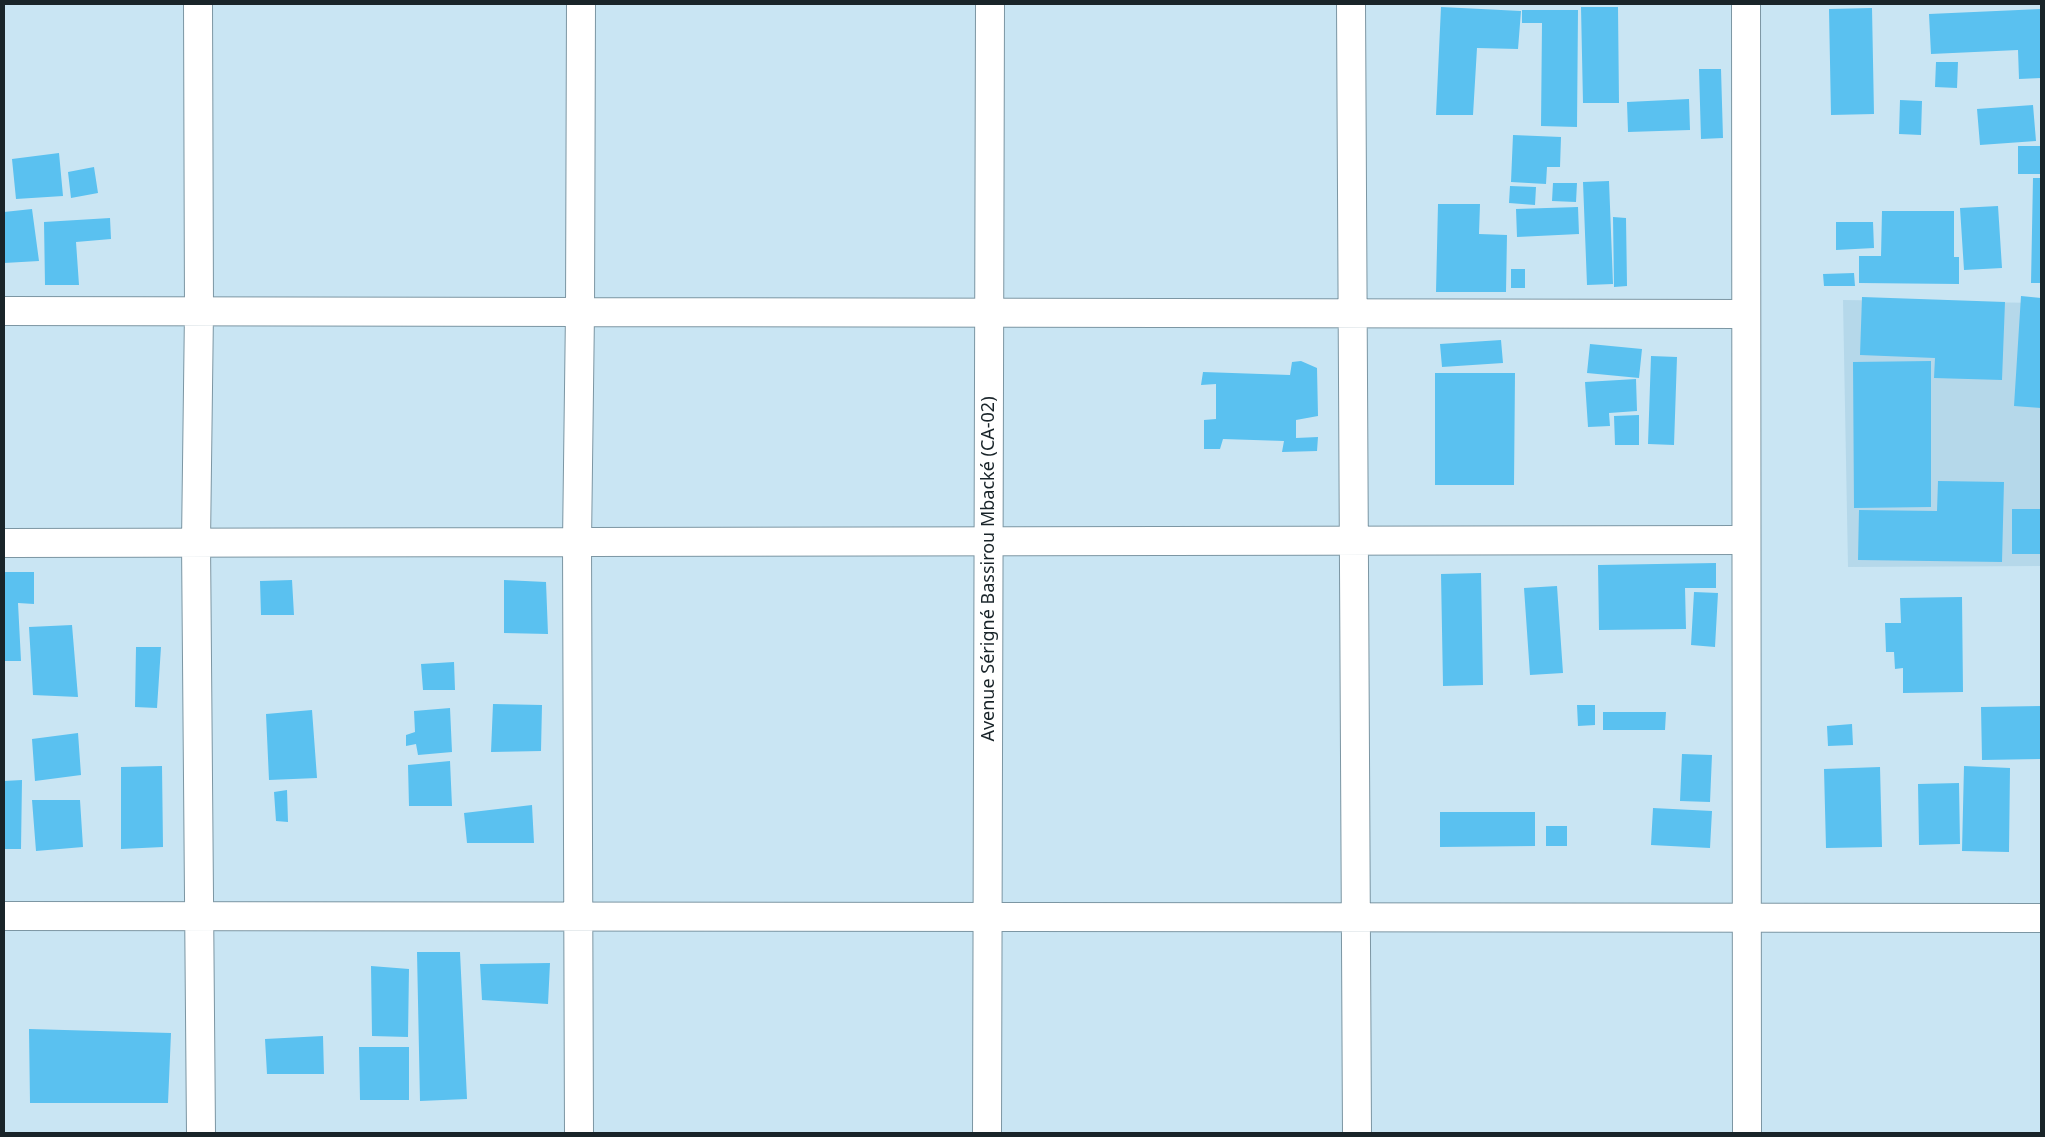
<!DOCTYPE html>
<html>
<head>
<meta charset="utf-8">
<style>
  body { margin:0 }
  #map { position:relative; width:2045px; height:1137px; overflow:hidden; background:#c9e5f3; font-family:"Noto Sans",sans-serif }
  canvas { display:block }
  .frame { position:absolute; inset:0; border:5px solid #192429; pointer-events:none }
</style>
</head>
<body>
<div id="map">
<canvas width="2045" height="1137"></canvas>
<div class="frame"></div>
</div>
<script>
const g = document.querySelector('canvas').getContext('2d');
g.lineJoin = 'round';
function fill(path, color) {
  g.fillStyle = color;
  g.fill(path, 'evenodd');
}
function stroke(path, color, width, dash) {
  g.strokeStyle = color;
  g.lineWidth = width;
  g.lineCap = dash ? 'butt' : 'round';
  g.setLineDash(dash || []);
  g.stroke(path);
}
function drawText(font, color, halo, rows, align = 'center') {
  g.font = font + ' "Noto Sans",sans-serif';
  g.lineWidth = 5;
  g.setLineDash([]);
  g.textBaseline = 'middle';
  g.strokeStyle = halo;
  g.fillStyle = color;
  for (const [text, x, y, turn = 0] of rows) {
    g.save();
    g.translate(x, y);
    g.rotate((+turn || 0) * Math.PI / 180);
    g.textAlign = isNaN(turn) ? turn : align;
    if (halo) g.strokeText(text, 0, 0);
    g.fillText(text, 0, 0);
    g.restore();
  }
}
const built = new Path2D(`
  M1843 300 2041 303V566L1848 567Z`);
const building = new Path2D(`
  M1441 7 1521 11 1518 49 1477 48 1473 115H1436Z
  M1581 7H1618L1619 103H1583Z
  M1872 8 1874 114 1831 115 1829 9Z
  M2041 9V78L2019 79 2018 50 1931 54 1929 14Z
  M1522 10H1578L1577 127 1541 126 1542 23H1522Z
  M1936 62H1958L1957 88 1935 87Z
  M1699 69H1721L1723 138 1701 139Z
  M1689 99 1690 130 1628 132 1627 102Z
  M1900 100 1922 101 1921 135 1899 134Z
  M2033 105 2036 141 1980 145 1977 109Z
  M1513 135 1561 137 1560 167H1547L1546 184 1511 182Z
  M2018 146H2041V174H2018Z
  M59 153 63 196 16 199 12 159Z
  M94 167 98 193 71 198 68 172Z
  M2033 178H2041V283H2031Z
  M1609 181 1613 284 1587 285 1583 182Z
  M1553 183H1577L1576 202 1552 201Z
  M1510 186 1536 187 1535 205 1509 203Z
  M1438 204H1480L1479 234 1507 235 1506 292H1436Z
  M1998 206 2002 268 1964 270 1960 208Z
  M1578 207 1579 234 1517 237 1516 209Z
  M32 209 39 261 4 263V212Z
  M1882 211H1954V257H1959V284L1859 283V256H1881Z
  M1613 217 1626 218 1627 286 1614 287Z
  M110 218 111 239 76 242 79 285H45L44 222Z
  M1836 222H1873L1874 248 1836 250Z
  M1511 269H1525V288H1511Z
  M1854 273 1855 286H1824L1823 274Z
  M2021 296 2041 298V408L2014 406Z
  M1862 297 2005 302 2002 380 1934 378 1935 358 1860 355Z
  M1501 340 1503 363 1442 367 1440 344Z
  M1590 344 1642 349 1639 378 1587 373Z
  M1651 356 1677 357 1674 445 1648 444Z
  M1301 361 1317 368 1318 416 1296 420V438L1318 437 1317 451 1282 452 1284 441 1223 439 1220 449H1204V420L1216 419V384L1201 385 1203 372 1290 375 1292 362Z
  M1931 361V507L1854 508 1853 362Z
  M1435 373H1515L1514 485H1435Z
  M1636 379 1637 411 1609 413 1610 426 1588 427 1585 382Z
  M1639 415V445H1615L1614 416Z
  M1938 481 2004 482 2002 562 1858 560 1859 510 1937 511Z
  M2012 509H2041V554H2012Z
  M1716 563V588H1685L1686 629 1599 630 1598 565Z
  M4 572H34V604L18 603 21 661H4Z
  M1481 573 1483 685 1443 686 1441 574Z
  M292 580 294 615H261L260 581Z
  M504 580 546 582 548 634 504 633Z
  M1557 586 1563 673 1530 675 1524 588Z
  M1694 592 1718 593 1715 647 1691 645Z
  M1962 597 1963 692 1903 693V668L1895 669 1894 652H1886L1885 623H1901L1900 598Z
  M72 625 78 697 33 695 29 627Z
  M136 647H161L157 708 135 707Z
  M454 662 455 690H423L421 664Z
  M493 704 542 705 541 751 491 752Z
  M1577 705H1595V725L1578 726Z
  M2041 706V759L1982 760 1981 707Z
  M450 708 452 752 418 755 416 744 406 746V735L415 732 414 711Z
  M312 710 317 778 269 780 266 714Z
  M1603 712H1666L1665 730H1603Z
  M1852 724 1853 745 1828 746 1827 726Z
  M78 733 81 775 35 781 32 739Z
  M1682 754 1712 755 1710 802 1680 801Z
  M450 761 452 806H409L408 765Z
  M162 766 163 847 121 849V767Z
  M1964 766 2010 768 2009 852 1962 851Z
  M1880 767 1882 847 1826 848 1824 769Z
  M22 780 21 849H4V781Z
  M1959 783 1960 844 1919 845 1918 784Z
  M287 790 288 822 276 821 274 792Z
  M32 800H80L83 847 36 851Z
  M532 805 534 843H467L464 813Z
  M1653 808 1712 811 1710 848 1651 845Z
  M1440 812H1535V846L1440 847Z
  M1546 826H1567V846H1546Z
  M417 952H460L467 1099 420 1101Z
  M550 963 548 1004 482 1000 480 964Z
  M371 966 409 969 408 1037 372 1036Z
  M29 1029 171 1033 168 1103H30Z
  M323 1036 324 1074H267L265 1039Z
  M359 1047H409V1100H360Z`);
const street = new Path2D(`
  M198 4 199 311 196 542 201 1133
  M1351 4 1357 1133
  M4 311 1746 314
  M4 543 1746 540
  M4 916 2041 918
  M579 1133 577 542 580 312 581 4`);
const secondary = new Path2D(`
  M1746 4 1747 1133`);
const primary = new Path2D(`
  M987 1133 990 4`);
const streetNames = [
  ["Avenue Sérigné Bassirou Mbacké (CA-02)",989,569,-90]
];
fill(built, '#b5d8ea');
fill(building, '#5ac1f0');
stroke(street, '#7c96a3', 30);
stroke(secondary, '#7c96a3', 30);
stroke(primary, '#7c96a3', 30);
stroke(street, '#fff', 28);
stroke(secondary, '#fff', 28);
stroke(primary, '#fff', 28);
drawText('18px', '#192429', '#fff', streetNames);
</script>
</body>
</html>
